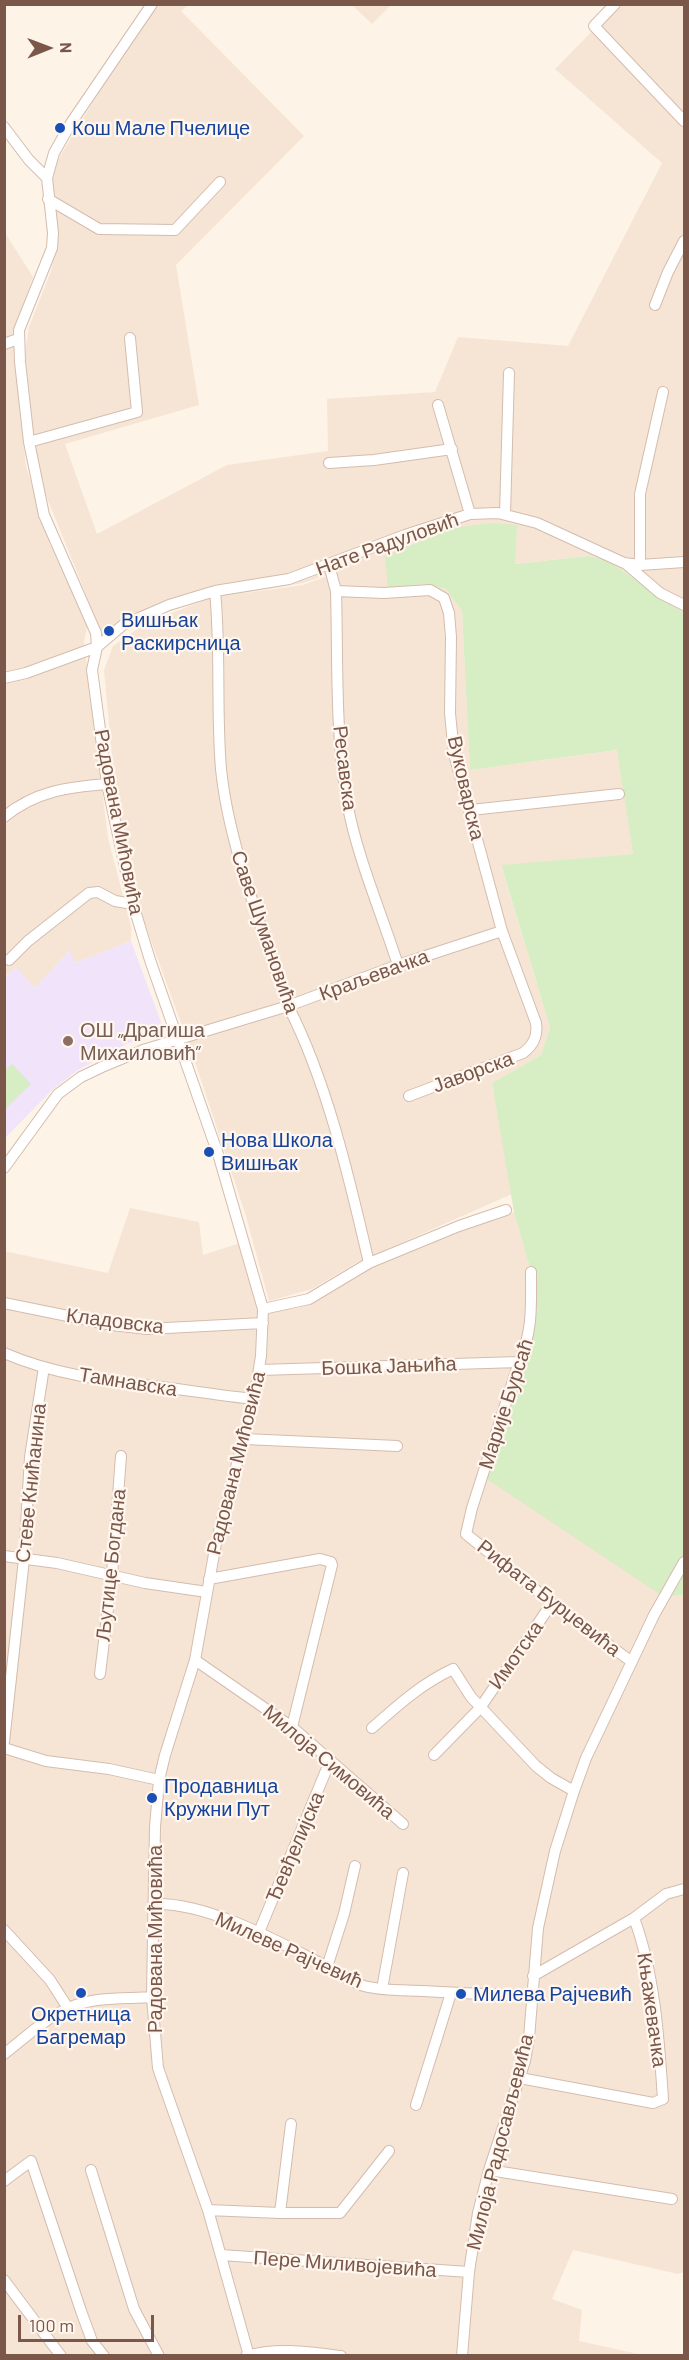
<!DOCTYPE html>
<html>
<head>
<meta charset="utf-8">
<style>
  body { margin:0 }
  #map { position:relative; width:689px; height:2360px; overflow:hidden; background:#fef3e7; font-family:Barlow,sans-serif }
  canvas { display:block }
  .frame { position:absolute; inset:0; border:6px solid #7a5749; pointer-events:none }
  .north { position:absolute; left:18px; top:18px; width:60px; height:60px; -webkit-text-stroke:4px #fff7ef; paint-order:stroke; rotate:89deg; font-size:16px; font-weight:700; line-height:24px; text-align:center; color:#7a5749 }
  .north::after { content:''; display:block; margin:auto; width:21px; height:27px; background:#7a5749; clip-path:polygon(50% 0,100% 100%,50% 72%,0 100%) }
  .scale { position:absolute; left:18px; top:2315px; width:136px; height:27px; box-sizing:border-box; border:3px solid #7a5749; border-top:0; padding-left:8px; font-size:18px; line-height:21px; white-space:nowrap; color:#7a5749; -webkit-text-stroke:4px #fff7ef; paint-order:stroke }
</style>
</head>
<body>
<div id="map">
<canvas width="689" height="2360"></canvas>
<div class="frame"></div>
<div class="north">N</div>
<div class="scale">100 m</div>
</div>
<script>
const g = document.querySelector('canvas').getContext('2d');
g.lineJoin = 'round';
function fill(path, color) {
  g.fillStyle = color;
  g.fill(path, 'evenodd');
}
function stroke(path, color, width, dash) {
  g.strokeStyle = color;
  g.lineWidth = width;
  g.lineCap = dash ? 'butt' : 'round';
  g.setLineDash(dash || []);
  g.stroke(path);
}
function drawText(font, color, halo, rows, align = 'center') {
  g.font = font + ' Barlow,sans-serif';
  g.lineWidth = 4.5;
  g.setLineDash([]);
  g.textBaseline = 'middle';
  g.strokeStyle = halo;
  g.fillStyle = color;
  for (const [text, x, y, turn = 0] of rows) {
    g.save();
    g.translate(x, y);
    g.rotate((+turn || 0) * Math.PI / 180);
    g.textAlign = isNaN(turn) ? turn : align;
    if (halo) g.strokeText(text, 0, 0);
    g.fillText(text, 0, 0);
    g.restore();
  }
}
const residential = new Path2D(`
  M152 5H188L181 11 304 136 176 265 199 405 65 444 97 534 227 465 328 451 327 399 435 392 458 337 568 346 662 163 555 69 618 5H684V613L607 560 588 556 514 564 516 525 389 587 421 584 446 589 462 611 470 770 618 750 633 854 501 866 550 1027 541 1055 492 1083 512 1194 356 1263 312 1289 269 1301 245 1213 196 1065 143 918 119 830 104 670 113 646 146 623 205 600 186 603 133 623 106 644 43 488 37 467 25 353 29 327 51 271 57 246 51 171ZM343 570 303 585 238 594 303 583Z
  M352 5H391L372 24Z
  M4 231 33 277 13 333 26 466 50 544 88 623 84 642 108 838 131 926V941L75 963 69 951 35 988 16 968 4 977Z
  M130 1208 199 1222 203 1255 243 1242 263 1309H292L309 1305 369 1263 459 1229 514 1212 531 1272 664 1597 684 1595V2272L678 2274 573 2250 552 2299 582 2310 579 2341 643 2355H5L4 1251 108 1273Z`);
const education = new Path2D(`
  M131 941 161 1022 158 1033 124 1045 78 1070 53 1089 5 1138V977L16 967 35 988 70 950 75 963Z`);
const green = new Path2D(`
  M490 523 517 525 515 564 588 556 607 560 684 613V1595L664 1597 484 1477 527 1345 531 1272 514 1212 492 1083 541 1055 550 1027 501 865 633 854 617 750 470 770 462 611 446 589 421 584 388 588 385 556 453 528Z
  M12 1064 31 1084 5 1109V1070Z`);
const minor = new Path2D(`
  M152 4 71 123 54 153 47 178 53 233 52 248 19 330 20 362 29 442 44 515 96 633 97 647 92 670 99 722 107 784 133 904 150 960 219 1157 263 1309 261 1356 254 1399 216 1543 195 1660 165 1755 159 1780 155 1827 153 1934 152 1997 158 2068 208 2210 249 2356
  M615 4 594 26 684 121
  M4 127 29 160 47 178
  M48 199 99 229 175 230 220 182
  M655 305 668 272 684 241
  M4 344 18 339
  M438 405 470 514
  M29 442 137 412 130 338
  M329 463 374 460 452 449
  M505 514 509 373
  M625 563 660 593 684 605
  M329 565 336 591C338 662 335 733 347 802 357 857 381 912 398 965
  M640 565V494L663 392
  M215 591C221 651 216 710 221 769 229 848 264 931 288 1006 327 1081 350 1181 369 1263
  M336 591 384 593 430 590 444 598 449 613 451 637 450 713 454 754 502 931 536 1023C538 1037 533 1045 523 1053L409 1096
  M4 678 26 673 97 647 123 625 169 605 215 591 289 579 405 535 470 514 498 513 537 523 624 563 640 565 684 562
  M471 810 619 794
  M4 817C35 791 69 787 107 784
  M9 960 28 941 89 893 98 892 115 901 133 904
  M4 1168 58 1094 81 1077 102 1067 143 1050 288 1006 398 965 502 931
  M531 1272C531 1306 533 1331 519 1362L472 1508 466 1534 552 1603 632 1662
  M4 1303 112 1325 147 1329 263 1323
  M263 1309 309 1299 369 1263 459 1226 506 1210
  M4 1353C54 1375 109 1381 162 1387 193 1391 223 1396 254 1399
  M260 1370 519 1362
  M245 1439 397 1446
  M4 1556 57 1563 145 1583 207 1592
  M209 1579 320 1559 331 1562 332 1565 292 1727
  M195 1660 292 1727 403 1824
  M100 1674 112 1575 121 1456
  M372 1728C398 1705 421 1684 453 1669L471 1697 536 1766 551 1778 574 1791
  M4 1742 24 1559 30 1457 44 1367
  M4 1748 46 1761 109 1769 159 1780
  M434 1755 480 1708 552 1603
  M154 1904C207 1902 277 1941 324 1965 338 1973 348 1981 364 1986 383 1991 403 1990 423 1991 459 1993 495 1995 532 1995
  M4 1930 50 1980 68 2008
  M259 1932 330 1761
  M327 1967 344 1914 355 1866
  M533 1976 634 1918 666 1894 684 1889
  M382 1989 403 1873
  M4 2054C25 2038 45 2018 69 2008 94 1996 126 1999 152 1997
  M520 2078 653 2103 663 2099C659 2039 655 1975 634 1918
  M416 2105 451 1993
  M91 2170 134 2309 159 2356
  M489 2170 672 2199
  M4 2181 31 2161 81 2311 92 2341 104 2356
  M208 2210 280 2213H340L389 2151
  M280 2213 291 2124
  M221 2255 469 2272
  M4 2280 61 2356
  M246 2356C278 2347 309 2352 341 2356
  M462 2356 469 2272 478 2213 489 2170 525 2061 529 2038 538 1928 555 1851 574 1791 586 1758 654 1615 684 1562`);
const markers = [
  [60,128,6,"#1a4fb4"],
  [109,631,6,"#1a4fb4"],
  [68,1041,6,"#8d6e63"],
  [209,1152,6,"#1a4fb4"],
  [152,1798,6,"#1a4fb4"],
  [81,1993,6,"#1a4fb4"],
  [461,1994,6,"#1a4fb4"]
];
const transitNames = [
  ["Кош Мале Пчелице",72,128],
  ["Вишњак",121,620],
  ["Раскирсница",121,643],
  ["Нова Школа",221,1140],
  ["Вишњак",221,1163],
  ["Продавница",164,1786],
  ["Кружни Пут",164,1809],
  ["Милева Рајчевић",473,1994],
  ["Окретница",81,2014,"center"],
  ["Багремар",81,2037,"center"]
];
const streetNames = [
  ["Нате Радуловић",387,544,-20],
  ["Ресавска",345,768,83],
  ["Вуковарска",466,788,77],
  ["Радована Мићовића",119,822,79],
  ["Саве Шумановића",265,932,71],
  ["Краљевачка",374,975,-20],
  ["Јаворска",473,1072,-20],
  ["Кладовска",115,1321,7],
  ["Бошка Јањића",389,1366,-2],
  ["Тамнавска",128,1382,9],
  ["Марије Бурсаћ",506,1404,-72],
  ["Радована Мићовића",236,1463,-76],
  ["Стеве Книћанина",31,1483,-84],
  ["Љутице Богдана",111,1565,-84],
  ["Рифата Бурџевића",549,1598,38],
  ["Имотска",516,1655,-55],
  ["Милоја Симовића",329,1762,40],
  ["Ђевђелијска",295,1847,-67],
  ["Радована Мићовића",155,1939,-90],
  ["Милеве Рајчевић",289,1950,24],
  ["Књажевачка",652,2010,82],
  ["Милоја Радосављевића",500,2142,-76],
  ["Пере Миливојевића",345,2264,4]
];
const educationNames = [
  ["ОШ „Драгиша",80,1030],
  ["Михаиловић”",80,1053]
];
fill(residential, '#f6e5d5');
fill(education, '#f0e3fa');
fill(green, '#d7edc4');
stroke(minor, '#d4bcae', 12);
stroke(minor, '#fff', 10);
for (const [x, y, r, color] of markers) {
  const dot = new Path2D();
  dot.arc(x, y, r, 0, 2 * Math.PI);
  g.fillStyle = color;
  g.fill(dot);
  stroke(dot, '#fff7ef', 2);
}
drawText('20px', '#164399', '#fff7ef', transitNames, 'left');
drawText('20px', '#7a5749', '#fff7ef', streetNames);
drawText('20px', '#785e54', '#fff7ef', educationNames, 'left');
</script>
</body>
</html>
